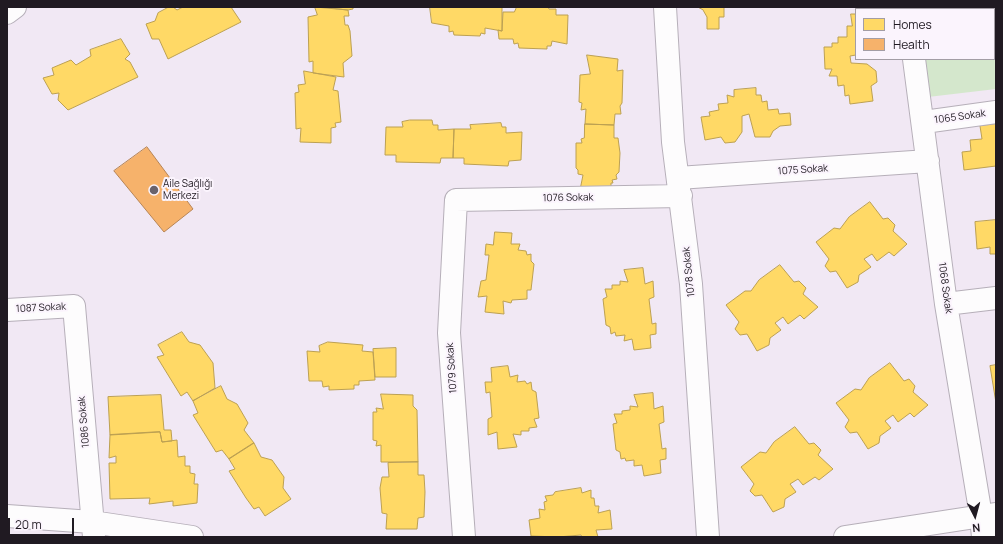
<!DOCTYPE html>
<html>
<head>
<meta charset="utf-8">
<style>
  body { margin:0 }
  #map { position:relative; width:1003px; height:544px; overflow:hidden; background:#f1e8f4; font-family:Manrope,sans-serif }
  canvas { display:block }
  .frame { position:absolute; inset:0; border:8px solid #201a22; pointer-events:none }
  .legend { position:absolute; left:855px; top:8px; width:140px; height:52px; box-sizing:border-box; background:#fbf4fd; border:1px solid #a39da5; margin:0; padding:5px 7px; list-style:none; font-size:12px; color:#201a22 }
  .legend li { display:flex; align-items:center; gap:8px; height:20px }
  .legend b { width:20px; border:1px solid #a39da5 }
  .north { position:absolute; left:955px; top:496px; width:40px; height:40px; -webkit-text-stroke:3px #fbf4fd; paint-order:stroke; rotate:174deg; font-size:11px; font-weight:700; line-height:16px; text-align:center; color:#201a22 }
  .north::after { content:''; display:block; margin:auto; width:14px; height:18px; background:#201a22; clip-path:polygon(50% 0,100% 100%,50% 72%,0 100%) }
  .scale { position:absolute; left:8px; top:518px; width:66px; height:18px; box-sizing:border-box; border:2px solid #201a22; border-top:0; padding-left:5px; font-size:12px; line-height:14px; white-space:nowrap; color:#201a22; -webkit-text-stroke:3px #fbf4fd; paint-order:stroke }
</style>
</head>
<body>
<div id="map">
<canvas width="1003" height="544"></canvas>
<div class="frame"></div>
<ul class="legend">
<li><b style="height:11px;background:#ffd966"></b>Homes</li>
<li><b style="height:11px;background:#f6b26b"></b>Health</li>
</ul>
<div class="north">N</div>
<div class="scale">20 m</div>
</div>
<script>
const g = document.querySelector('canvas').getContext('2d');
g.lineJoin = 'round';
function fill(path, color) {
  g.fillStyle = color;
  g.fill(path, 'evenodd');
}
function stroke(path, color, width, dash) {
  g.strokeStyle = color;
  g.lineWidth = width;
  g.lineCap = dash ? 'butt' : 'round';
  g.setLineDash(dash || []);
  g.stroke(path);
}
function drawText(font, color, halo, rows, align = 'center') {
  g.font = font + ' Manrope,sans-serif';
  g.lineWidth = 4;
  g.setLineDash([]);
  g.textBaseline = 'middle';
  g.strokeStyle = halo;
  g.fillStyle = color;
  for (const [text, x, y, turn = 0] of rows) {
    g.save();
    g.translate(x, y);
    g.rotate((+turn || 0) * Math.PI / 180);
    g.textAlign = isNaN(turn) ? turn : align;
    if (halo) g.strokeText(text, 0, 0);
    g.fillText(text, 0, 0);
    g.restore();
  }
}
const green = new Path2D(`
  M920 7H996V89L928 97 925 59H994V9H920Z`);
const homes = new Path2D(`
  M169 7H173L177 10 183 7H231L241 22 168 59 159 39H152L146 24 155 21 158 13Z
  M315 7 348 10 349 16H344L345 25H348L350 31 352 56 343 63 344 77 313 73V61L309 62 308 17 317 15Z
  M323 7H353V9L348 10Z
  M430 7H502V31L485 28V34L481 33 480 36 454 35 453 31 449 32V26L432 23Z
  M517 7H548L549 9H556V15H568L567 44 552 41 551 46H547V49L519 48 518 43 514 44 513 39H499L498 30 502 31 503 12H514Z
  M698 7H724V17H719V29H707V17L703 10Z
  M851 14H856V55L850 56 851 63 867 64 876 71 877 82 871 86 873 101 850 104 849 95 845 96 844 85 838 86 837 76H829L832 69H825L824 47H832V43H838V37H847V26H852Z
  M121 39 130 54 125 59 130 62 138 77 68 110 58 100 59 93 52 94 43 78 54 75 52 68 71 60 76 65 91 56 90 50Z
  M587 55 618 59 617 71 623 70 622 103 620 106 621 114H615L614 125 585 124 586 109 581 110 582 103 579 102 580 75 590 74Z
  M304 71 336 77 333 90 338 91 341 122 335 123 336 127 331 128V143L300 142 301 128 296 129 295 93 299 92 298 85 305 84Z
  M756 88V95H761L762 102 767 101 768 110 778 109 779 114 790 113 791 125 780 126 773 131 770 137H755L749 114 742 116V132L735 142 725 143 721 137 705 140 701 117 710 116 709 112 719 110 718 104 728 103 727 95 734 97V90Z
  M410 120H432L433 125H438V130L454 129 453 158H441L440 163 396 162V155H385L386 127H403L402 122Z
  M501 123 502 127H506V133L522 132 521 160 509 161 508 166 464 164V158H453L454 129H471L470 125Z
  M585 124 614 125V138H618L620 153 619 172 616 175 617 179 612 180 613 183H611V191L580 190 583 175 578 174V170L576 168V143H582L581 139 584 138Z
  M996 124V166L964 170 962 152 971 151 970 140 982 139 980 126Z
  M870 202 883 219 888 218 895 225 893 231 907 244 894 256 889 252 877 261 872 254 864 259 871 267 859 275 858 282 847 288 836 271 830 272 825 266 829 259 816 242 834 228 840 229 849 217Z
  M996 220V254H990V247L977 249 975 222Z
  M495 232 512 233 511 244H520L518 250 526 251 527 255 531 254V261L534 264 531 290H527V299L512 300 511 303 503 301 504 314 485 312 487 296 478 297 481 281 486 280 489 255H485L486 244 493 245Z
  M780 265 794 282 799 281 806 288 803 294 818 307 804 319 800 315 788 324 783 317 775 323 781 330 770 338 769 345 757 351 747 334 740 335 735 329 739 322 726 305 745 291H751L759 280Z
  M643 268 645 284 653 281 654 297 649 299 652 324 656 323V334L650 335 651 348 634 350 632 339 624 341 625 335 616 336 615 332 611 334 610 327 606 325 603 299 607 297 605 289H612V285H620V281L628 282 624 270Z
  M182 332 189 342 200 345 213 363 215 388 193 401 187 392 181 396 157 357 164 355 158 345Z
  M328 342 363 345 362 351 373 352 375 380 359 381V385H354V389L329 390V386L323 387 322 381H309L307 351 320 352 319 346Z
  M396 348V377H375L373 349Z
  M890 363 904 381 909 379 915 386 913 392 928 405 914 417 910 413 898 422 893 415 885 421 891 428 880 436 879 443 868 449 857 432 850 433 845 427 849 420 836 403 855 389 861 390 869 378Z
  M996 365V403L990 366Z
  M508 366 510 377 518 375 517 382 525 381 527 384 531 382 532 390 536 392 539 418 534 419 537 427 529 428V431H521V435L513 434 517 447 498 449 497 432 488 435V419L492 417 490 392 486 393 485 382H492L491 368Z
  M221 386 227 399 237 404 248 423 244 430 254 443 229 459 222 450 216 452 193 415 198 413 193 401Z
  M653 393 654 409 663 406 664 422 659 424 662 449 666 448V459L660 460 661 473 644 476 642 465 634 466V460L626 461 625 458 621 459 620 452 616 450 613 424 617 423 614 414H622V411L630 410V406L638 407 634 395Z
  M381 394 413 395V406L417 410 418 462H381V445L376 446 377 441 373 440V412H377L376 408 383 409Z
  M161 395 164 430H171L172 441 162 442 160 432 110 435 108 397Z
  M795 427 809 444 814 443 821 450 818 455 833 469 819 480 815 477 803 485 798 479 790 484 796 492 785 499 784 507 773 512 762 495 755 496 750 491 754 484 741 467 760 452 766 453 774 442Z
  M160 432 162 442 177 440 178 457 185 456V466H190V473L195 474 194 484H198L197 503 173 506V501L149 504 150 498 110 499 109 463H116V456L109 458 110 435Z
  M254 443 261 457 272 460 284 477 283 488 291 499 265 516 259 507 254 509 246 498 229 471 235 469 229 459Z
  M418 462V475H424L425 492 424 517 418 518 417 529H386L387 514 382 513 380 488 382 477H389L388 463Z
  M581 488 582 493 591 490V498H594L595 506H599L598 513 610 510 612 529 596 530 598 537H582L581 535 558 537 531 536 529 520 540 518 539 509 545 510 544 502 547 501 545 496 553 495 555 492Z`);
const health = new Path2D(`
  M147 147 193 209 164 232 114 171Z`);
const minor = new Path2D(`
  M665 7 673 142 691 284 708 537
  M906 7 907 9
  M7 13 15 7
  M914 59 946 304 981 516
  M924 122 996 112
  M678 178 928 161
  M946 304 996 298
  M7 310 74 306 94 537
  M7 516 92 522 192 537
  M464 537 449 333 456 200 681 196
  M845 537 995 514
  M983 537 981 516 992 537`);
const markers = [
  [154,190,5,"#69626c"]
];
const streetNames = [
  ["1065 Sokak",960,117,-8],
  ["1075 Sokak",803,170,-4],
  ["1076 Sokak",568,198,-1],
  ["1078 Sokak",689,272,-96],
  ["1068 Sokak",945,288,82],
  ["1087 Sokak",41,308,-3],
  ["1079 Sokak",452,368,-94],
  ["1086 Sokak",84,422,-95]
];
const poiNames = [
  ["Aile Sağlığı",163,184],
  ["Merkezi",163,196]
];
fill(green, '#d4e7cc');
fill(homes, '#ffd966');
stroke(homes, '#bca052', 1);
fill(health, '#f6b26b');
stroke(health, '#b68455', 1);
stroke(minor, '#b6afb9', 24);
stroke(minor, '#fdfcfd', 22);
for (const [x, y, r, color] of markers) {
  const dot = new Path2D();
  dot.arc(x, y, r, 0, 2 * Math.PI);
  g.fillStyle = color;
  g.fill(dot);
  stroke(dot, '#fbf4fd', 1.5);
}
drawText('10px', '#201a22', '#fbf4fd', streetNames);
drawText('10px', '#201a22', '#fbf4fd', poiNames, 'left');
</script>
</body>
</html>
